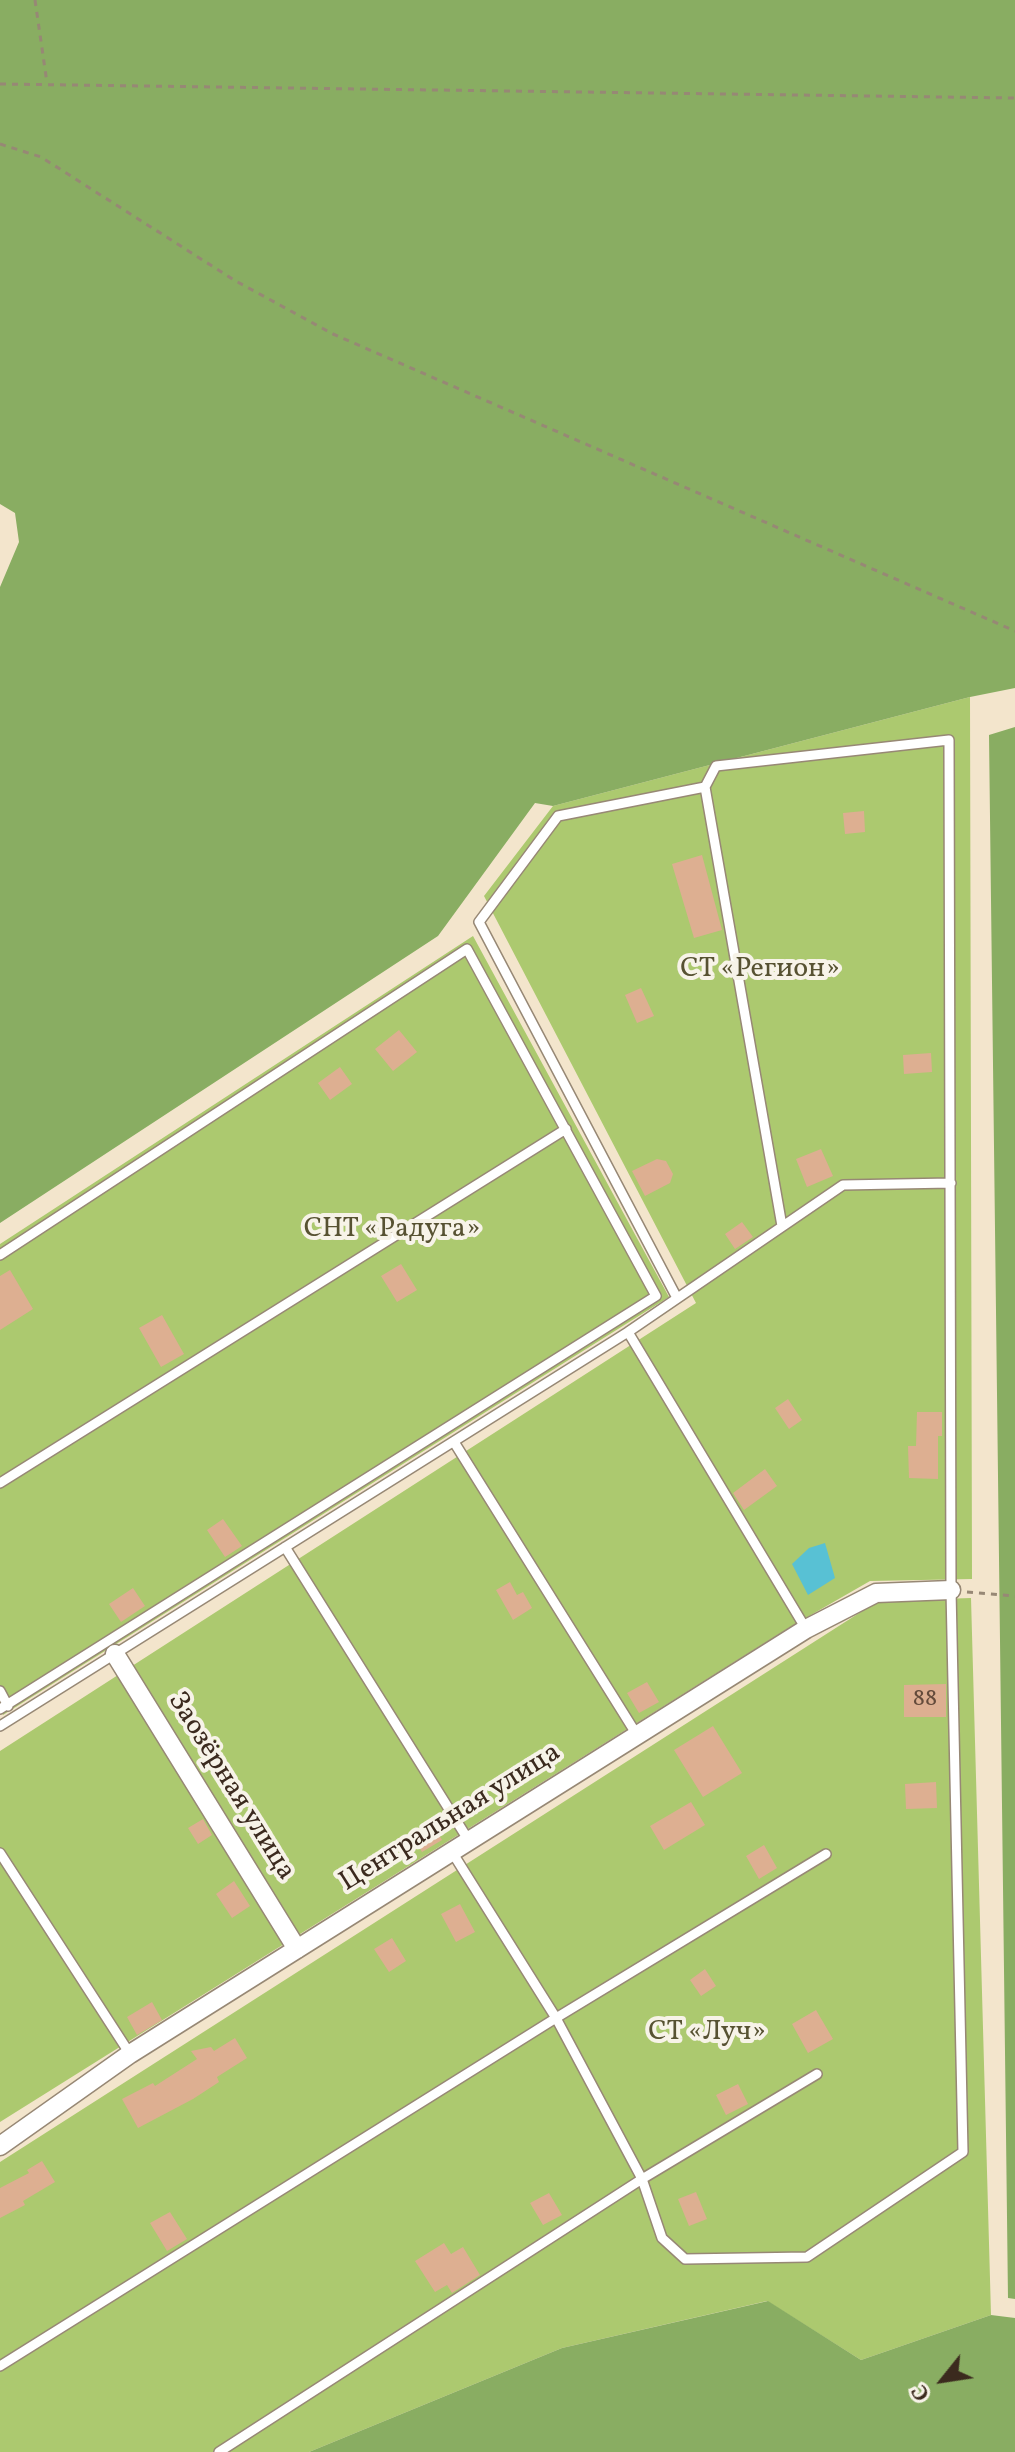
<!DOCTYPE html>
<html>
<head>
<meta charset="utf-8">
<style>
  body { margin:0 }
  #map { position:relative; width:1015px; height:2452px; overflow:hidden; background:#f3e5cc; font-family:Vollkorn,serif }
  canvas { display:block }
  .north { position:absolute; left:903px; top:2340px; width:80px; height:80px; -webkit-text-stroke:6px #f7f3e8; paint-order:stroke; rotate:240deg; font-size:22px; font-weight:700; line-height:32px; text-align:center; color:#3b2a1e }
  .north::after { content:''; display:block; margin:auto; width:28px; height:36px; background:#3b2a1e; clip-path:polygon(50% 0,100% 100%,50% 72%,0 100%) }
</style>
</head>
<body>
<div id="map">
<canvas width="1015" height="2452"></canvas>
<div class="north">С</div>
</div>
<script>
const g = document.querySelector('canvas').getContext('2d');
g.lineJoin = 'round';
function fill(path, color) {
  g.fillStyle = color;
  g.fill(path, 'evenodd');
}
function stroke(path, color, width, dash) {
  g.strokeStyle = color;
  g.lineWidth = width;
  g.lineCap = dash ? 'butt' : 'round';
  g.setLineDash(dash || []);
  g.stroke(path);
}
function drawText(font, color, halo, rows, align = 'center') {
  g.font = font + ' Vollkorn,serif';
  g.lineWidth = 8;
  g.setLineDash([]);
  g.textBaseline = 'middle';
  g.strokeStyle = halo;
  g.fillStyle = color;
  for (const [text, x, y, turn = 0] of rows) {
    g.save();
    g.translate(x, y);
    g.rotate((+turn || 0) * Math.PI / 180);
    g.textAlign = isNaN(turn) ? turn : align;
    if (halo) g.strokeText(text, 0, 0);
    g.fillText(text, 0, 0);
    g.restore();
  }
}
const green = new Path2D(`
  M970 697 972 1579 870 1581 790 1627 0 2122V1751L696 1303 484 896 553 806Z
  M473 936 669 1297 3 1715 0 1709V1244Z
  M971 1598 991 2315 861 2360 767 2301 562 2348 309 2452H0V2162L878 1601Z`);
const forest = new Path2D(`
  M0 0H1015V688L970 697 553 806 535 803 438 936 0 1223V587L19 542 15 513 0 504Z
  M1015 727V2299L1008 2298 989 735Z
  M768 2301 861 2360 991 2315 1015 2318V2452H309L562 2348Z`);
const water = new Path2D(`
  M825 1543 835 1578 808 1595 792 1564 809 1548Z`);
const building = new Path2D(`
  M864 811 865 832 845 834 843 813Z
  M702 855 722 930 694 938 672 864Z
  M641 988 654 1016 637 1023 625 995Z
  M399 1030 417 1052 393 1071 375 1049Z
  M931 1053 932 1072 904 1074 903 1055Z
  M340 1067 352 1084 330 1100 318 1083Z
  M821 1149 833 1176 807 1187 796 1159Z
  M657 1159 666 1161 673 1174 670 1183 645 1196 632 1171Z
  M742 1222 753 1237 735 1249 725 1234Z
  M401 1264 417 1290 397 1302 381 1276Z
  M10 1270 33 1309 0 1330V1276Z
  M162 1315 184 1354 161 1367 139 1328Z
  M788 1399 802 1420 789 1429 775 1408Z
  M917 1412H942V1436H938V1479L909 1478 908 1446H916Z
  M765 1469 777 1486 744 1510 733 1493Z
  M223 1519 242 1546 225 1557 207 1530Z
  M510 1582 517 1595 523 1592 532 1608 513 1620 496 1590Z
  M133 1588 145 1606 121 1622 109 1604Z
  M647 1682 659 1702 639 1713 627 1693Z
  M946 1684V1717H904V1685Z
  M713 1726 742 1773 703 1797 674 1750Z
  M936 1782 937 1808 906 1809 905 1784Z
  M691 1802 705 1825 664 1850 650 1826Z
  M203 1819 212 1835 198 1844 188 1828Z
  M431 1822 442 1840 422 1852 411 1833Z
  M764 1845 777 1868 759 1879 746 1856Z
  M234 1881 250 1906 232 1918 216 1894Z
  M460 1904 475 1932 456 1942 441 1914Z
  M392 1938 406 1961 389 1972 374 1949Z
  M705 1969 716 1986 701 1996 690 1980Z
  M152 2002 162 2020 137 2035 127 2017Z
  M816 2010 833 2039 808 2053 792 2024Z
  M235 2038 247 2058 217 2077 219 2082 193 2099 138 2128 122 2099 153 2083 155 2086 197 2059 191 2051 211 2047 214 2051Z
  M738 2084 748 2104 726 2115 716 2095Z
  M42 2161 55 2182 23 2201 25 2205 0 2218V2188L29 2173 27 2170Z
  M696 2192 707 2219 689 2226 678 2199Z
  M549 2193 562 2215 543 2225 530 2203Z
  M170 2212 187 2239 167 2251 150 2223Z
  M444 2243 451 2254 463 2247 480 2275 452 2293 447 2285 435 2292 415 2261Z`);
const path = new Path2D(`
  M35 0 47 83
  M0 84 1015 98
  M0 144 41 157 234 280 333 334 1015 631
  M967 1592 1015 1596`);
const service = new Path2D(`
  M0 1255 467 949 656 1296 0 1709
  M677 1298 479 922 558 816 705 787
  M454 1442 637 1735
  M0 1483 566 1129
  M285 1547 469 1841
  M806 1629 628 1332 843 1185 951 1183
  M0 1691 8 1706
  M0 1726 628 1332
  M452 1852 556 2018 642 2179 662 2238 685 2259 807 2257 963 2152 951 1590 949 740 716 766 705 787 782 1226
  M0 1853 130 2054
  M0 2366 556 2018 826 1854
  M219 2452 642 2179 817 2074`);
const minor = new Path2D(`
  M115 1654 297 1949
  M0 2146 130 2054 806 1629 876 1593 951 1590`);
const numberNames = [
  ["88",925,1701]
];
const parkNames = [
  ["СТ «Регион»",760,971],
  ["СНТ «Радуга»",392,1231],
  ["СТ «Луч»",707,2034]
];
const streetNames = [
  ["Заозёрная улица",230,1787,58],
  ["Центральная улица",451,1819,-32]
];
fill(green, '#acc96f');
fill(forest, '#89ad62');
fill(water, '#58c1d4');
fill(building, '#ddaf91');
stroke(service, '#978875', 12);
stroke(minor, '#978875', 21);
stroke(path, '#978875', 3, [6, 6]);
stroke(service, '#fff', 9);
stroke(minor, '#fff', 18);
drawText('24px', '#644b3b', null, numberNames);
drawText('28px', '#575232', '#f7f3e8', parkNames);
drawText('28px', '#3b2a1e', '#f7f3e8', streetNames);
</script>
</body>
</html>
